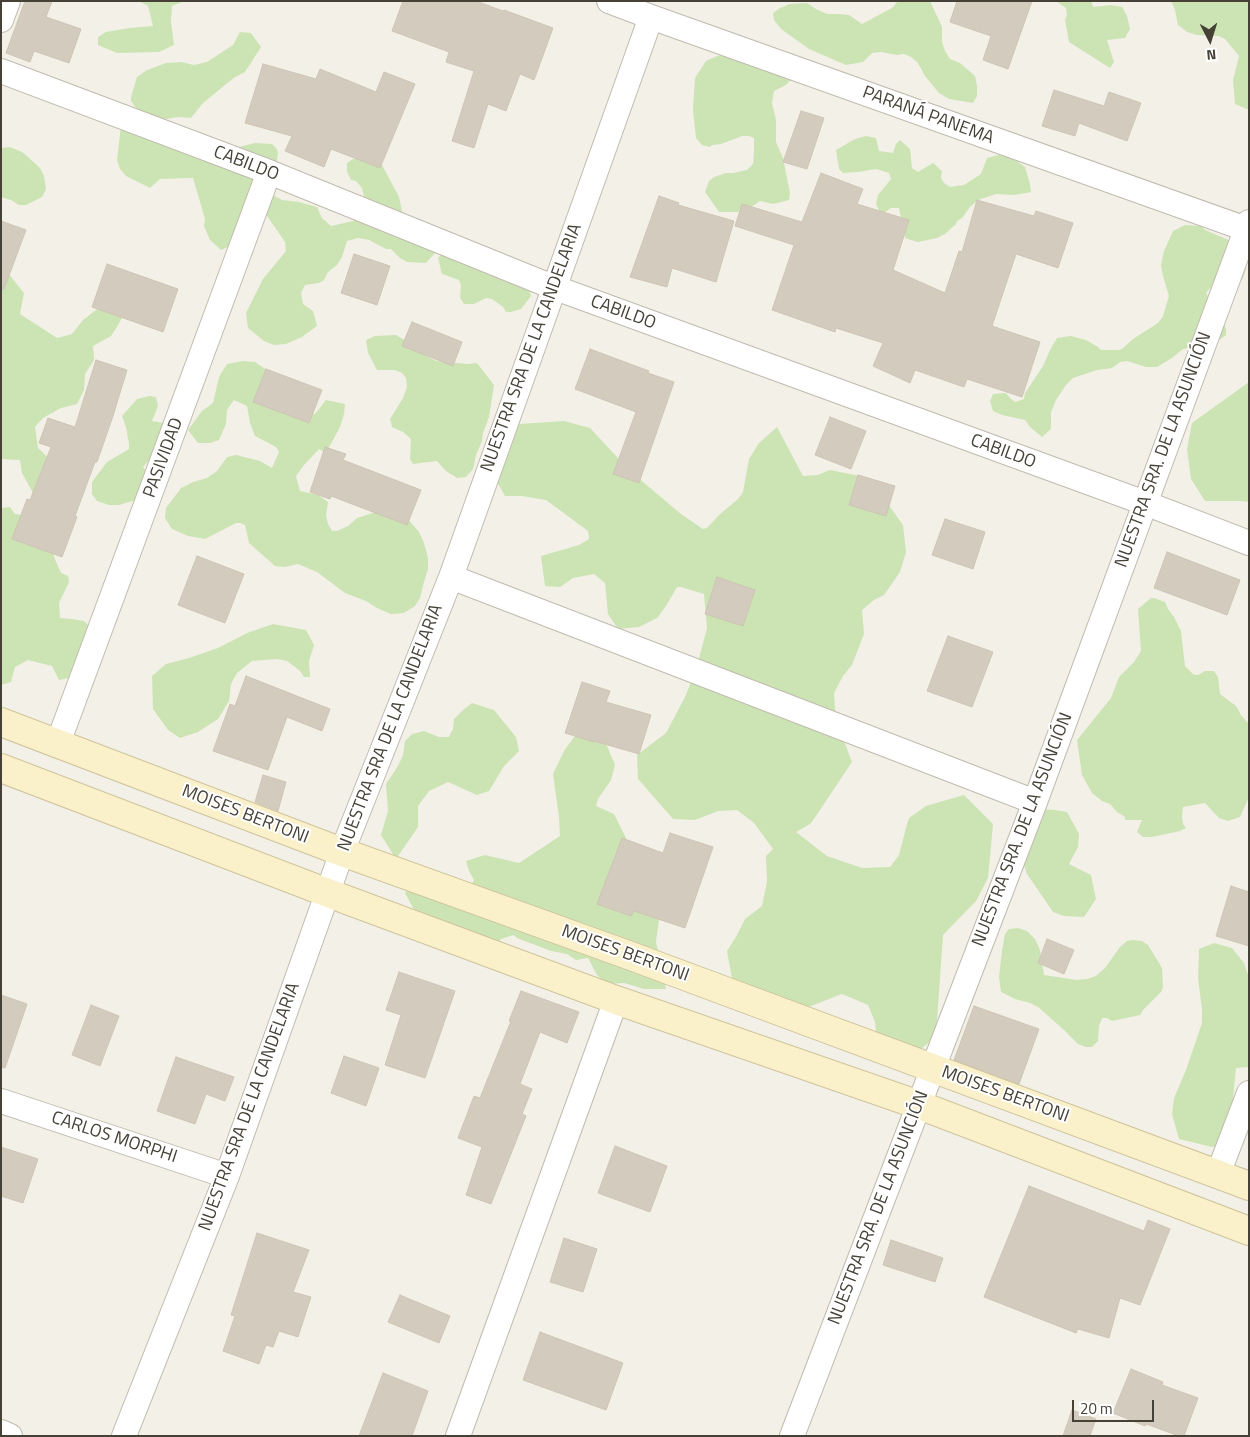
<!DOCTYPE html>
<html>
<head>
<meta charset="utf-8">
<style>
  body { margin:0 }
  #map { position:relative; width:1250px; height:1437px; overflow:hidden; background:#f3f0e8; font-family:"Titillium Web",sans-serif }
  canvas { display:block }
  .frame { position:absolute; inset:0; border:2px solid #454137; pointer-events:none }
  .north { position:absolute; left:1185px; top:15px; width:50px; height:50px; -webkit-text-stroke:4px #fff; paint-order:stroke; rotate:175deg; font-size:14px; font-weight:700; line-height:20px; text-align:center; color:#454137 }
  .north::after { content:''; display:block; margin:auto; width:18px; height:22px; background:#454137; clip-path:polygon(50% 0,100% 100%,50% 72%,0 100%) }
  .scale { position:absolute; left:1072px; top:1400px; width:82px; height:22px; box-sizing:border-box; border:2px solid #454137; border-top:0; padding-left:6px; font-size:15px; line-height:18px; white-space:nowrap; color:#454137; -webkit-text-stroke:4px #fff; paint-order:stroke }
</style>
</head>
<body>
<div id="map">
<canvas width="1250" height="1437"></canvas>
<div class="frame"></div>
<div class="north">N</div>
<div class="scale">20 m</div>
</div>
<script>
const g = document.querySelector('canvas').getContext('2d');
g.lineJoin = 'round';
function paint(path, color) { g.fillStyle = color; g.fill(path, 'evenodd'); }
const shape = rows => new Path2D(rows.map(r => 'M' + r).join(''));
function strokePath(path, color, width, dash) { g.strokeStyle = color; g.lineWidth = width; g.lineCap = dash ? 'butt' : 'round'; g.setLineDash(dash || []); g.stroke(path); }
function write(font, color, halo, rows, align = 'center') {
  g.font = font + ' "Titillium Web",sans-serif'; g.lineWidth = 4; g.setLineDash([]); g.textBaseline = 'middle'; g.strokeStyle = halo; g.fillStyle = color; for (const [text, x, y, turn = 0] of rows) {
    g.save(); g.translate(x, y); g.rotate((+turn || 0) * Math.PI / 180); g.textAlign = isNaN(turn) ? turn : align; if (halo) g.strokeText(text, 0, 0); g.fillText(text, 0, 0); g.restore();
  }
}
const green = shape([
  [139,1,184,1,172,6,171,22,174,45,159,52,117,53,98,45,98,37,106,32,130,28,153,26,148,6],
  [898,1,930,1,942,27,942,42,945,51,950,59,960,63,975,76,977,86,977,96,973,103,949,99,939,93,925,76,918,63,911,57,904,54,897,55,881,52,872,53,863,62,846,65,809,49,781,29,774,20,773,13,780,8,790,4,807,3,816,9,827,14,839,14,849,15,862,24,892,8],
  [1056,1,1091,1,1093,7,1111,5,1122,7,1127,16,1130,29,1125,38,1107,40,1114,62,1110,68,1069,42,1065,20,1067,15,1066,8],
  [1171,1,1249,1,1249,110,1235,104,1233,80,1239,56,1225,39,1219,36,1197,35,1187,32,1178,25,1175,10],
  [240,32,251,33,261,47,245,72,235,77,225,85,203,103,191,118,179,117,165,119,160,122,227,150,255,143,272,144,276,148,278,152,276,171,266,191,282,200,299,202,317,207,322,218,331,226,362,219,365,201,362,188,356,181,351,180,347,172,347,163,353,159,367,158,381,163,399,197,404,220,431,231,435,253,426,263,407,262,400,258,391,249,386,249,369,240,358,238,347,241,342,257,337,265,328,272,324,280,319,283,305,285,301,293,303,304,313,311,317,326,302,337,286,344,274,345,264,341,248,328,246,313,263,279,286,251,285,242,263,210,237,243,221,250,210,240,204,226,205,219,193,178,160,179,150,188,126,176,120,169,117,160,121,126,136,112,136,108,131,101,131,97,137,77,147,70,166,63,181,62,194,65,207,62,233,45],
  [737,50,794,76,786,85,774,91,772,103,776,120,776,142,783,158,790,193,789,200,773,204,760,201,750,208,737,212,719,212,705,192,709,181,714,177,726,173,733,173,747,170,753,164,754,152,754,138,749,136,742,136,721,144,712,145,710,147,702,145,696,138,693,110,695,78,706,61,715,57],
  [866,136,876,138,879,151,893,153,896,144,900,140,910,149,912,168,918,172,933,163,942,171,941,178,944,183,950,187,964,185,981,174,987,158,1010,152,1014,159,1025,167,1030,184,1031,192,1014,195,996,194,978,200,970,207,962,218,957,221,956,224,945,234,937,238,918,242,911,240,905,238,899,208,891,208,885,212,880,212,876,204,878,195,891,179,889,173,876,169,858,172,843,173,839,169,836,150,855,139],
  [10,147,22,152,27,156,40,168,44,176,46,189,42,197,26,205,19,205,11,200,1,197,1,148],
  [1185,225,1201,226,1205,230,1231,241,1246,257,1246,269,1243,278,1237,285,1212,286,1206,293,1226,328,1226,335,1218,341,1210,345,1183,349,1172,358,1157,367,1146,367,1127,361,1120,362,1112,368,1097,370,1073,378,1066,385,1056,400,1051,412,1051,429,1042,437,1030,427,1025,420,1002,415,993,411,990,401,993,394,1006,393,1011,399,1015,402,1024,399,1025,393,1043,366,1050,350,1057,338,1071,336,1086,340,1098,347,1101,350,1118,350,1122,349,1133,339,1158,323,1163,316,1169,296,1163,276,1161,265,1164,251,1173,231],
  [444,251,527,283,531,296,521,309,511,312,506,312,503,307,492,299,486,298,474,304,464,304,460,298,461,286,459,280,442,274,438,258],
  [8,273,24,293,20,314,57,338,72,334,83,320,110,299,124,314,117,327,111,336,93,346,94,360,85,374,84,390,77,404,61,408,43,418,35,427,38,448,61,470,33,493,22,473,20,460,1,459,1,276],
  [396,335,415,346,425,355,436,361,467,364,477,363,494,385,489,417,483,433,482,441,476,455,473,469,466,477,457,478,446,471,437,461,413,464,410,459,411,439,403,432,392,427,390,419,403,398,407,387,406,378,402,373,395,370,377,370,368,353,366,340,375,336],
  [243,361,255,362,267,370,312,413,315,414,326,400,345,404,344,414,340,427,326,453,319,449,304,465,296,476,300,491,318,495,328,502,326,515,328,524,332,531,337,531,348,526,357,518,388,508,403,513,419,532,424,543,428,558,428,569,424,582,420,598,415,606,404,613,391,614,377,608,366,601,345,593,317,572,298,564,285,567,275,566,249,543,245,525,240,523,236,523,205,539,188,536,172,529,165,518,166,508,181,488,193,482,207,478,217,471,227,457,236,455,260,461,272,468,279,452,276,447,255,436,250,423,247,406,234,400,227,410,226,424,219,440,210,443,198,443,188,430,202,411,213,403,219,377,227,364],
  [1249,382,1249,502,1240,501,1205,501,1191,479,1187,449,1192,423],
  [149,396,156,397,158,406,152,421,163,423,165,433,151,458,143,467,146,471,142,498,119,505,109,505,97,501,92,494,92,482,107,462,129,449,129,444,126,427,122,416,137,399],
  [564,421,590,428,630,471,681,514,703,529,707,528,719,515,738,499,743,492,749,459,759,443,777,427,803,476,818,475,830,470,870,478,874,481,884,498,903,525,906,552,900,572,884,595,874,600,862,610,864,634,852,665,843,676,834,693,835,709,844,741,852,762,814,819,810,824,796,832,827,856,862,868,890,867,899,855,907,824,909,818,926,806,964,795,993,824,988,878,976,901,943,935,937,1021,931,1041,917,1052,878,1053,875,1022,868,1005,842,994,811,1006,785,1013,738,986,732,978,727,951,736,937,745,919,762,906,767,882,766,856,773,849,754,823,737,810,718,811,695,820,673,819,638,779,637,755,666,733,685,697,696,670,707,628,704,594,681,587,677,587,666,606,657,618,639,627,618,629,608,614,605,583,594,574,573,578,560,587,545,586,541,556,579,545,589,539,588,531,546,500,522,496,505,496,493,475,509,427,519,424],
  [10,507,15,514,23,515,51,529,54,557,61,573,68,576,69,582,59,603,60,618,72,619,84,621,90,627,73,677,59,680,52,666,28,660,15,667,11,682,1,685,1,508],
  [1151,598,1154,598,1165,602,1168,609,1174,617,1181,631,1185,666,1193,674,1196,675,1198,675,1205,671,1214,671,1218,677,1220,694,1236,706,1241,715,1249,724,1249,797,1240,817,1228,821,1219,818,1205,803,1183,807,1182,817,1183,824,1186,828,1180,831,1152,837,1143,837,1137,832,1142,820,1125,820,1125,817,1117,812,1110,804,1102,801,1092,793,1082,775,1077,740,1111,698,1119,677,1134,662,1141,651,1138,609],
  [273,624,306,630,314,645,309,661,310,677,304,677,300,671,287,661,277,659,252,661,237,673,231,684,229,701,218,719,198,732,180,738,168,730,153,709,152,676,166,664,189,658,218,648,247,633],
  [472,703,494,710,516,737,519,751,504,766,489,791,477,795,448,782,429,791,418,806,418,827,396,859,381,835,388,811,386,784,398,766,403,755,405,741,412,734,424,731,439,737,449,737,453,729,454,719,463,710],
  [594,730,607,746,615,765,611,780,598,799,596,806,614,814,626,838,624,850,650,911,659,920,656,942,666,989,644,989,624,983,606,984,597,975,588,958,576,960,567,954,551,951,517,938,514,935,501,939,494,947,426,923,413,908,405,893,410,886,470,887,474,880,469,871,466,861,485,855,519,863,560,836,559,817,553,774,564,751,577,733],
  [1040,809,1055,810,1067,812,1079,834,1078,847,1069,864,1091,875,1096,899,1084,917,1064,916,1053,912,1027,874,1023,862],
  [1018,928,1027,931,1035,939,1040,950,1044,975,1077,980,1087,979,1096,976,1105,968,1120,947,1127,941,1133,940,1142,941,1148,945,1162,968,1163,988,1161,992,1143,1010,1140,1015,1112,1021,1107,1018,1102,1018,1099,1026,1098,1041,1092,1047,1086,1047,1078,1044,1065,1031,1038,1007,1030,1003,1015,999,1001,992,999,977,1002,951,1005,934,1009,929],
  [1214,943,1232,948,1244,963,1249,978,1249,1067,1236,1068,1233,1098,1233,1129,1224,1145,1212,1147,1179,1139,1172,1114,1174,1098,1186,1070,1202,1023,1202,1009,1198,978,1199,949]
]);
const building = shape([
  [25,1,52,1,46,17,81,29,69,63,34,51,30,62,6,53,25,1],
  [403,1,476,1,503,11,504,10,553,28,534,80,520,74,506,111,488,104,474,148,452,141,474,71,446,62,449,52,392,31,403,1],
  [957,1,1032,1,1008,69,983,60,991,36,950,22,957,1],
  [263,64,316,79,320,69,376,92,384,72,415,84,380,168,331,149,324,167,285,151,292,136,245,123,263,64],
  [1054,90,1104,106,1109,92,1141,103,1127,141,1079,123,1075,136,1042,126,1054,90],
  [801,111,824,118,807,169,783,162,801,111],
  [821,173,863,189,857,204,909,220,893,270,945,293,959,251,962,252,977,200,1034,216,1036,211,1073,223,1058,268,1016,254,992,326,1040,342,1022,397,967,379,964,387,915,370,910,383,873,366,883,343,836,328,835,332,772,310,794,245,735,226,742,204,802,222,821,173],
  [659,196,679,203,678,205,734,221,716,282,672,268,667,287,630,277,659,196],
  [1,221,26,230,4,289,1,289,1,221],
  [354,254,390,266,377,305,341,293,354,254],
  [107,264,178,289,163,332,92,307,107,264],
  [412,322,462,342,453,366,402,346,412,322],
  [590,349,649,371,648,373,674,382,639,483,613,474,636,412,575,389,590,349],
  [96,360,127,370,113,416,97,462,95,462,75,516,77,517,62,557,12,539,27,499,30,500,51,447,39,443,48,418,75,427,96,360],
  [266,369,322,390,309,423,253,402,266,369],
  [830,417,866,431,851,469,815,455,830,417],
  [325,447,346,454,343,460,421,490,407,525,331,496,330,499,310,492,325,447],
  [858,475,895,486,886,516,849,505,858,475],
  [945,519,985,532,973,569,932,555,945,519],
  [1167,552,1240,580,1227,615,1154,588,1167,552],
  [197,556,244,574,225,623,178,605,197,556],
  [717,577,755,590,743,626,705,614,717,577],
  [948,636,993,652,972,707,927,691,948,636],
  [246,676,330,709,322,731,287,717,268,770,213,751,230,704,235,706,246,676],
  [582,682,610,691,606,702,651,715,639,754,594,741,594,742,565,733,582,682],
  [263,775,286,782,278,811,255,802,263,775],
  [670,833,713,847,685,928,634,911,631,916,597,904,622,838,663,853,670,833],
  [1231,886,1249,892,1249,946,1216,936,1231,886],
  [1047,939,1074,950,1064,974,1038,963,1047,939],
  [399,972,455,991,425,1078,385,1065,401,1015,386,1010,399,972],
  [521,991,579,1012,567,1043,540,1032,520,1084,532,1089,522,1114,526,1116,491,1204,466,1195,482,1147,458,1138,474,1096,480,1098,511,1021,509,1021,521,991],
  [1,995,27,1004,5,1068,1,1067,1,995],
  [91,1005,119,1016,100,1066,72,1055,91,1005],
  [974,1006,1039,1029,1019,1084,954,1060,974,1006],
  [344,1056,379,1068,366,1106,331,1093,344,1056],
  [176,1057,234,1077,225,1101,206,1094,195,1124,157,1111,176,1057],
  [615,1146,667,1166,650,1212,598,1193,615,1146],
  [1,1147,38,1159,23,1203,1,1196,1,1147],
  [1029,1186,1144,1231,1148,1220,1170,1229,1140,1305,1120,1298,1109,1338,1078,1329,1076,1333,984,1297,1029,1186],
  [257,1233,309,1250,293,1292,311,1297,298,1337,279,1331,273,1347,266,1345,259,1364,223,1351,235,1316,231,1315,257,1233],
  [564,1238,597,1249,583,1292,550,1282,564,1238],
  [891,1240,943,1258,935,1282,883,1265,891,1240],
  [400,1295,450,1316,439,1343,388,1322,400,1295],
  [540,1332,623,1363,606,1410,523,1380,540,1332],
  [1131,1369,1163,1382,1162,1385,1198,1398,1184,1436,1179,1436,1146,1424,1145,1426,1113,1413,1131,1369],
  [383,1373,428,1391,412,1436,359,1436,383,1373],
  [1072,1410,1096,1419,1090,1436,1063,1436,1072,1410]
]);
const street = shape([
  [609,1,651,17,1246,229],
  [1,20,8,1],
  [1,71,269,172,553,287,1145,503,1249,543],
  [451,577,1035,802],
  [58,743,269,172],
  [1,1101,227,1176],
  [1218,1174,1249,1093],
  [1,1432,10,1436],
  [124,1436,227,1176,342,852,451,577,651,17],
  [458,1436,616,1000],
  [792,1436,1035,802,1249,222]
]);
const secondary = shape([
  [1,722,342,852,631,956,1249,1186],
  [1,768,328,893,616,1000,919,1105,1249,1231]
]);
const streetNames = [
  ["PARANÁ PANEMA",928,116,20],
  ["CABILDO",246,164,21],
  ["CABILDO",623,313,20],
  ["NUESTRA SRA DE LA CANDELARIA",532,348,-70],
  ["NUESTRA SRA. DE LA ASUNCIÓN",1164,450,-70],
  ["CABILDO",1003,452,20],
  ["PASIVIDAD",164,458,-70],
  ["NUESTRA SRA DE LA CANDELARIA",391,728,-69],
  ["MOISES BERTONI",245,815,21],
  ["NUESTRA SRA. DE LA ASUNCIÓN",1023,830,-69],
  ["MOISES BERTONI",625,954,20],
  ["MOISES BERTONI",1005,1095,20],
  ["NUESTRA SRA DE LA CANDELARIA",250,1107,-70],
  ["CARLOS MORPHI",114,1138,18],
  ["NUESTRA SRA. DE LA ASUNCIÓN",879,1208,-69]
];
paint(green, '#cce4b4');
paint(building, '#d3ccbe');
strokePath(building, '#cec4b2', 1);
strokePath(street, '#c0bbae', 26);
strokePath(secondary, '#cfc49b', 30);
strokePath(street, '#fff', 24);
strokePath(secondary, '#faf1cb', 28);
write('18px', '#454137', '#fff', streetNames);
</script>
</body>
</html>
